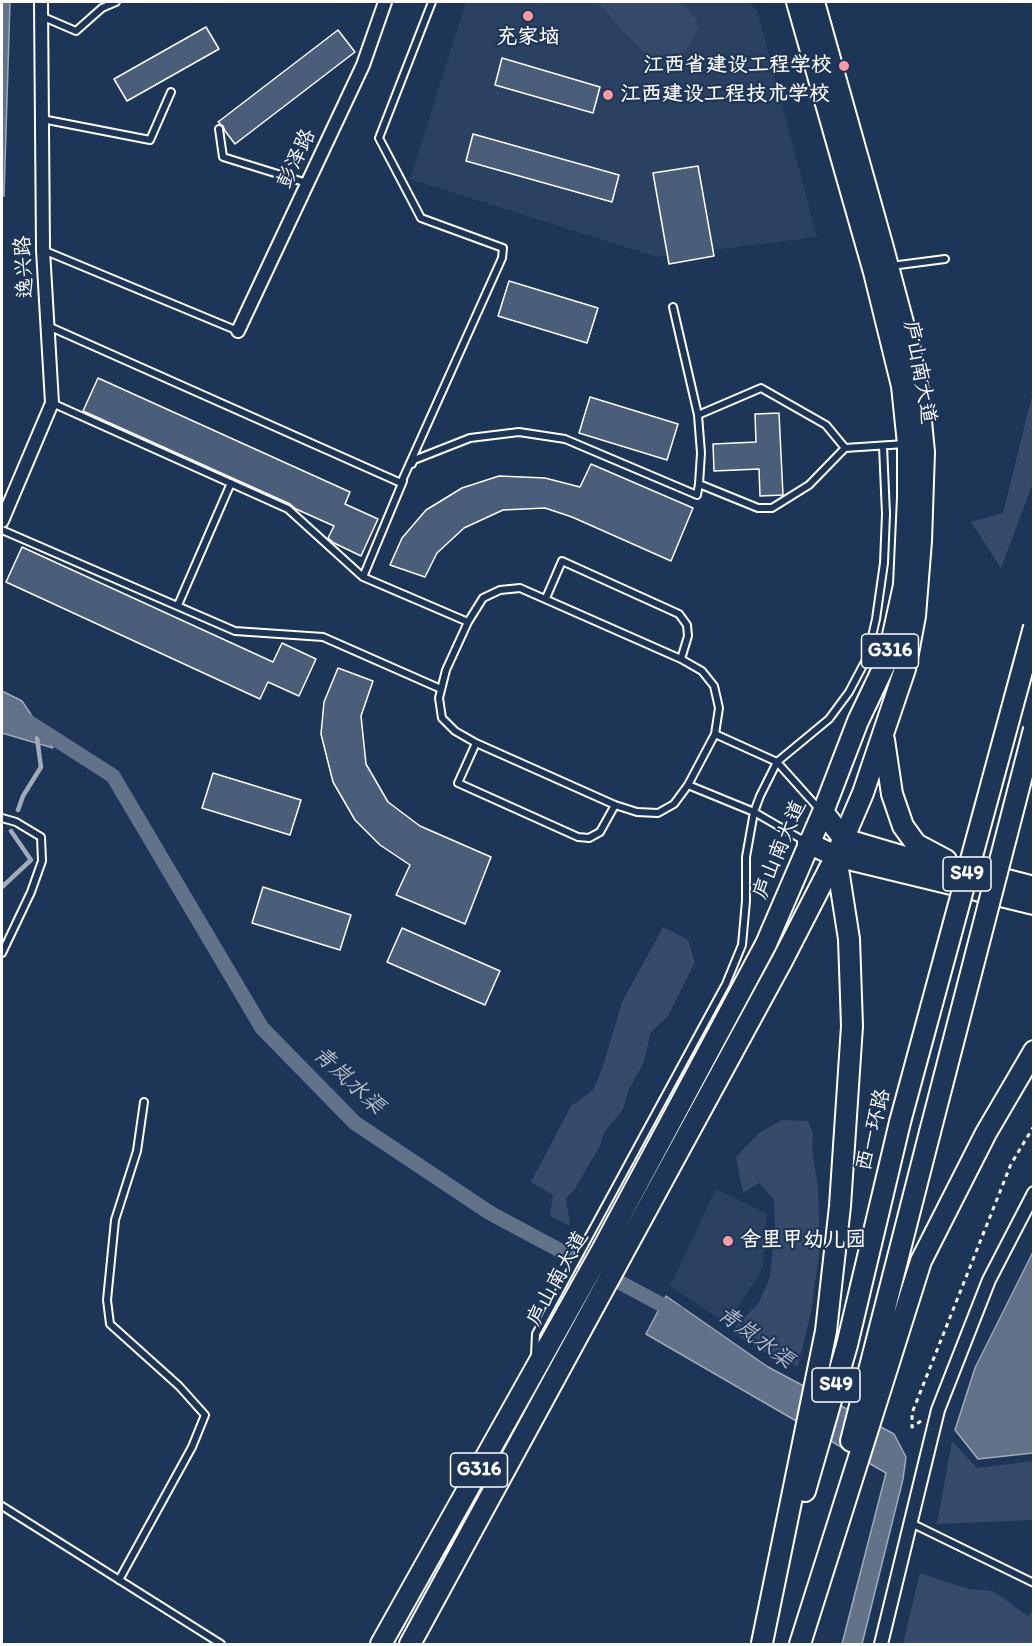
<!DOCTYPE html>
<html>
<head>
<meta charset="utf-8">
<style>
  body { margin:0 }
  #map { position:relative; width:1035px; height:1646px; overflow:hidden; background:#1d3557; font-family:Itim,sans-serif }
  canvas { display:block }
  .frame { position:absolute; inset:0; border:3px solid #fff; pointer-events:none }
</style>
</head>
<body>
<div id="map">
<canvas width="1035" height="1646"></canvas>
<div class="frame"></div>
</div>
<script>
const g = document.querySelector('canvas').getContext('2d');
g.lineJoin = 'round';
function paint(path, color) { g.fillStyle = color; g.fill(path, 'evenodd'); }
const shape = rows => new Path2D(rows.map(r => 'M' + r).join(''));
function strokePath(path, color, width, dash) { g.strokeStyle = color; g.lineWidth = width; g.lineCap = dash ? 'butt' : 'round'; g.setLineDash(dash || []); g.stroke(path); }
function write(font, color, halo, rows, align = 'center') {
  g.font = font + ' Itim,"LXGW WenKai TC",sans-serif'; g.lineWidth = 4.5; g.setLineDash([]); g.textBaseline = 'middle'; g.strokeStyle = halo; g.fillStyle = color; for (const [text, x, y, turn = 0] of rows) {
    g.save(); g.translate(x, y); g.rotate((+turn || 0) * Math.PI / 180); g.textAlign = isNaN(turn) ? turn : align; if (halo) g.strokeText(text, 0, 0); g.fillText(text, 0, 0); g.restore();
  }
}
const built = shape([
  [466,2,748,2,757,10,817,237,657,257,410,179],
  [716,1189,767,1214,763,1268,727,1324,670,1286]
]);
const green = shape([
  [597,2,681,2,696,19,698,29,688,48,679,57,654,57,644,53],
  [1033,392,1033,483,1001,568,971,522,1003,513],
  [663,927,688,940,695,962,668,1016,651,1032,643,1064,628,1091,623,1109,604,1133,600,1146,593,1158,574,1190,566,1198,570,1226,550,1216,553,1195,531,1182,571,1106,593,1090,603,1066,622,1002],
  [782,1120,808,1121,813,1133,812,1150,818,1187,820,1247,811,1312,798,1366,782,1363,733,1333,738,1323,758,1304,770,1277,775,1225,774,1200,759,1183,743,1193,736,1157,759,1133],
  [952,1441,977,1468,1033,1461,1033,1520,937,1524],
  [920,1573,969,1589,993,1591,1028,1616,1033,1610,1033,1644,903,1644]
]);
const water = shape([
  [2,2,10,2,4,196,2,196,2,2],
  [2,691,22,701,53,748,2,733,2,691],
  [1033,1252,1033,1453,978,1459,955,1430,975,1368,1033,1252],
  [666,1296,768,1367,894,1434,906,1457,903,1479,862,1644,842,1644,886,1473,646,1334,666,1296]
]);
const stream = shape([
  [18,810,23,796,41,767,37,738],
  [2,887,31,860,11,831]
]);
const canal = shape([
  [2,705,113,776,262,1028,355,1123,490,1213,679,1314]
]);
const building = shape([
  [206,27,219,49,127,101,114,79,206,27],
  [338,30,355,52,235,144,225,131,223,126,218,122,338,30],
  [502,58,600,87,593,113,495,85,502,58],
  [473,134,619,175,612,202,466,161,473,134],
  [698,166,714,256,669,264,653,173,698,166],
  [509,281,598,308,587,343,498,316,509,281],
  [98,378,350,492,345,504,378,519,361,556,334,543,328,538,334,526,296,509,290,504,83,411,98,378],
  [590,397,678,424,667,460,579,433,590,397],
  [779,413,783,495,760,496,759,469,714,471,713,444,756,442,755,414,779,413],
  [591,464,693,508,671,561,572,517,545,508,503,510,464,528,437,553,425,577,390,565,402,538,426,510,462,488,499,476,545,478,580,487,591,464],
  [22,547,273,662,282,643,316,659,299,696,268,682,260,699,6,582,22,547],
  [338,668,373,681,361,716,366,764,388,802,420,826,491,857,465,924,396,895,410,865,380,845,355,820,333,782,321,734,324,702,338,668],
  [213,773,301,800,290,835,202,808,213,773],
  [263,887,351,915,340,950,252,923,263,887],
  [402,928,500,971,485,1005,387,962,402,928]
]);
const path = shape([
  [921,1421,912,1427,912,1413,1011,1164,1034,1126]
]);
const service = shape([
  [41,16,76,31,102,8,116,2],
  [42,119,150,140,171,92],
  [219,129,223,157,307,183],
  [43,250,238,331],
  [891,266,945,259],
  [48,326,401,483,502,258,503,248,421,218,379,138,432,2],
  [52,403,288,509,363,577,468,622],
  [698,415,761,388,826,425,845,448,905,444],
  [412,464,414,460,470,438,519,432,565,439,697,495,699,484,701,453,698,415,673,307],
  [699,484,758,508,772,508,809,485,845,448],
  [2,530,235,631,323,637,441,689],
  [363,577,403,481],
  [546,598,562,561,679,614,687,625,688,636,681,659],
  [178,605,231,483],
  [476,743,458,783,578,837,589,838,600,832,615,805],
  [688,785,715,734],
  [2,818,16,822,41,837,42,861,31,892,2,953],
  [806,842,754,812,688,785,674,804,658,813,637,812,615,805,476,743,455,731,442,718,439,698,446,670,468,622,483,598,500,590,520,588,681,659,702,671,714,686,719,708,715,734,777,762,820,810],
  [535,1355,536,1334,726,984,742,945,746,901,746,857,754,812,760,796,777,762,829,719,849,692,867,658,876,619,884,563,886,514,883,446],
  [2,1506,221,1644],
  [911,1523,1034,1583],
  [119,1580,192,1447,205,1415,179,1386,110,1324,107,1300,115,1220,137,1151,144,1102]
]);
const minor = shape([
  [238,331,363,65,385,2],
  [2,521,52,403,43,250,41,2],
  [881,1644,938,1410,989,1280,1034,1193]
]);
const trunk = shape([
  [884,740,892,794,903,826,916,844,946,860],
  [823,812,844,839,939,867,965,869,1034,887],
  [808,843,836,856,1034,904],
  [851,1441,930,1132],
  [805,1491,847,1345,900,1122],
  [762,1643,826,1331,840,1206,852,1026,849,939,836,856],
  [381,1644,602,1250,766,944,823,812,858,721,888,658,904,585,908,497,908,444,902,386,874,272,797,2],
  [410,1644,782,961,836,856,863,793,905,669,915,616,921,541,924,452,918,391,909,345,882,244,814,2],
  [800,1644,921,1261,986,1133,1034,1051]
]);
const trunkBridge = shape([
  [900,1122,1034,627],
  [930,1132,1034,729]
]);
const markers = [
  [528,16,6,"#ff9aa2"],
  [844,66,6,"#ff9aa2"],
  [608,95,6,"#ff9aa2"],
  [728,1241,6,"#ff9aa2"]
];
const shields = [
  [890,651,57],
  [967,874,48],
  [836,1385,48],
  [479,1470,57]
];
const shieldNames = [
  ["G316",890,651],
  ["S49",967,874],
  ["S49",836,1385],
  ["G316",479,1470]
];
const poiNames = [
  ["充家垴",528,38,"center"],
  ["江西省建设工程学校",832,66,"right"],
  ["江西建设工程技术学校",620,95],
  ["舍里甲幼儿园",740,1241]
];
const streetNames = [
  ["彭泽路",297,159,-65],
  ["逸兴路",25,267,-93],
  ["庐山南大道",919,372,80],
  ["庐山南大道",780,850,-67],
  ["西一环路",874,1130,-76],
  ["庐山南大道",558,1279,-61]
];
const waterNames = [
  ["青岚水渠",348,1081,43],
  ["青岚水渠",755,1338,37]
];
paint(built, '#2a4161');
paint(green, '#364b69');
paint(water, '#617289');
strokePath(water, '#a0aab8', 1.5);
strokePath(stream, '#a0aab8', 4.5);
strokePath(canal, '#617289', 15);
paint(building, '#4a5d79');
strokePath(building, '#fff', 1.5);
strokePath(service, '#fff', 10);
strokePath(minor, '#fff', 16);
strokePath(trunk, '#fff', 24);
strokePath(path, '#fff', 3, [4.5, 4.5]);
strokePath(service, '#1d3557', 6);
strokePath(minor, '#1d3557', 12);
strokePath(trunk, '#1d3557', 20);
strokePath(trunkBridge, '#fff', 24, []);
strokePath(trunkBridge, '#1d3557', 20);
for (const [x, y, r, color] of markers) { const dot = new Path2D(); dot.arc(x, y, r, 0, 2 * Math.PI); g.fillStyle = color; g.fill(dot); strokePath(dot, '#1d3557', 2); }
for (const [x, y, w] of shields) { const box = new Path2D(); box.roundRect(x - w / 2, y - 17, w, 34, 4.5); g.fillStyle = '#1d3557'; g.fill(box); strokePath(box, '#fff', 1.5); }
write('bold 20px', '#fff', null, shieldNames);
write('bold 21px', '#fff', '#1d3557', poiNames, 'left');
write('21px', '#fff', '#1d3557', streetNames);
write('italic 22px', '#b8c0ca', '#1d3557', waterNames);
</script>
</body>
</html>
